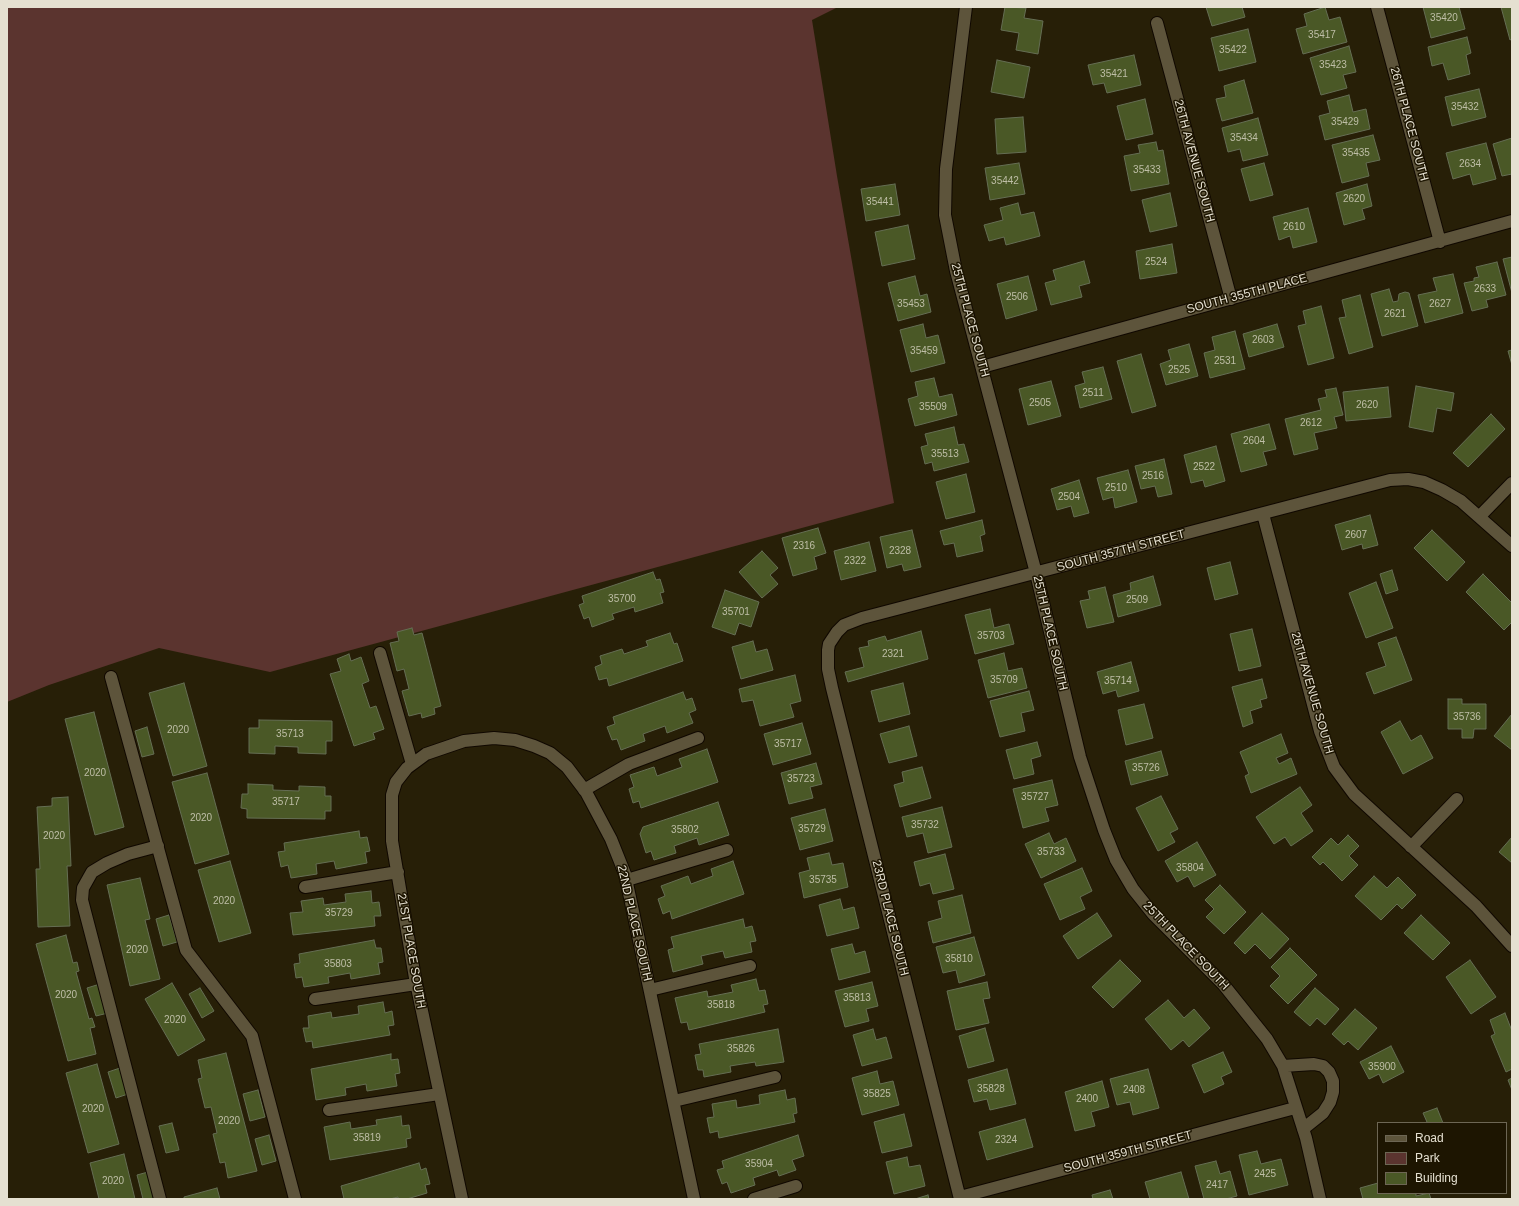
<!DOCTYPE html>
<html>
<head>
<meta charset="utf-8">
<style>
  body { margin:0 }
  #map { position:relative; width:1519px; height:1206px; overflow:hidden; background:#271f07; font-family:Arial,sans-serif }
  canvas { display:block }
  .frame { position:absolute; inset:0; border:8px solid #e5e0d1; pointer-events:none }
  .legend { position:absolute; left:1377px; top:1122px; width:130px; height:72px; box-sizing:border-box; background:#1d1501; border:1px solid #6d6654; margin:0; padding:5px 7px; list-style:none; font-size:12px; color:#e5e0d1 }
  .legend li { display:flex; align-items:center; gap:8px; height:20px }
  .legend b { width:20px; border:1px solid #6d6654 }
</style>
</head>
<body>
<div id="map">
<canvas width="1519" height="1206"></canvas>
<div class="frame"></div>
<ul class="legend">
<li><b style="height:5px;background:#5d543b"></b>Road</li>
<li><b style="height:11px;background:#5b342f"></b>Park</li>
<li><b style="height:11px;background:#4a5826"></b>Building</li>
</ul>
</div>
<script>
const g = document.querySelector('canvas').getContext('2d');
g.lineJoin = 'round';
function paint(path, color) { g.fillStyle = color; g.fill(path, 'evenodd'); }
const shape = rows => new Path2D(rows.map(r => 'M' + r).join(''));
function strokePath(path, color, width, dash) { g.strokeStyle = color; g.lineWidth = width; g.lineCap = dash ? 'butt' : 'round'; g.setLineDash(dash || []); g.stroke(path); }
function write(font, color, halo, rows, align = 'center') {
  g.font = font + ' Arial,sans-serif'; g.lineWidth = 3; g.setLineDash([]); g.textBaseline = 'middle'; g.strokeStyle = halo; g.fillStyle = color; for (const [text, x, y, turn = 0] of rows) {
    g.save(); g.translate(x, y); g.rotate((+turn || 0) * Math.PI / 180); g.textAlign = isNaN(turn) ? turn : align; if (halo) g.strokeText(text, 0, 0); g.fillText(text, 0, 0); g.restore();
  }
}
const green = shape([
  [7,7,838,7,812,20,837,176,894,503,270,672,159,648,49,685,7,702]
]);
const building = shape([
  [1005,7,1026,8,1024,18,1043,21,1038,54,1016,50,1019,33,1001,30,1005,7],
  [1206,7,1242,7,1245,17,1212,26,1206,7],
  [1325,7,1329,20,1340,17,1347,42,1303,54,1296,29,1307,26,1304,14,1325,7],
  [1423,7,1459,7,1465,29,1431,38,1423,7],
  [1501,7,1512,7,1512,39,1510,40,1501,7],
  [1248,29,1256,62,1219,71,1211,38,1248,29],
  [1467,37,1471,53,1466,55,1470,74,1448,80,1443,63,1432,66,1428,47,1467,37],
  [1349,46,1356,72,1343,75,1347,88,1321,95,1310,58,1349,46],
  [1134,55,1141,85,1107,93,1104,83,1093,85,1088,65,1134,55],
  [997,60,1030,67,1024,98,991,92,997,60],
  [1244,80,1253,113,1222,121,1216,99,1226,97,1224,86,1244,80],
  [1479,89,1486,117,1452,126,1445,97,1479,89],
  [1349,95,1353,112,1366,109,1370,129,1325,140,1319,116,1330,113,1327,101,1349,95],
  [1145,99,1153,134,1126,140,1117,106,1145,99],
  [1023,117,1026,152,997,154,995,119,1023,117],
  [1258,118,1268,155,1243,161,1240,149,1228,152,1222,128,1258,118],
  [1373,135,1380,160,1366,163,1369,176,1342,183,1332,145,1373,135],
  [1512,138,1512,174,1502,176,1493,144,1512,138],
  [1156,142,1158,151,1163,150,1169,184,1131,191,1124,156,1140,153,1138,145,1156,142],
  [1486,143,1496,179,1473,185,1470,174,1453,179,1446,153,1486,143],
  [1019,163,1025,194,990,200,985,168,1019,163],
  [1264,163,1273,195,1250,201,1241,169,1264,163],
  [895,184,900,215,866,221,861,189,895,184],
  [1367,184,1372,206,1362,209,1365,219,1344,225,1336,193,1367,184],
  [1170,193,1177,226,1150,232,1142,200,1170,193],
  [1018,203,1021,215,1034,212,1040,236,1006,245,1004,237,989,241,984,225,1003,220,1000,208,1018,203],
  [1308,208,1317,242,1293,248,1290,236,1279,240,1273,217,1308,208],
  [908,225,915,259,882,266,875,232,908,225],
  [1172,244,1177,273,1140,279,1136,251,1172,244],
  [1512,257,1512,293,1503,259,1512,257],
  [1084,261,1090,283,1079,286,1082,297,1051,305,1045,283,1056,280,1053,270,1084,261],
  [1497,262,1506,295,1486,300,1488,307,1472,311,1464,283,1474,281,1474,278,1479,277,1476,267,1497,262],
  [1453,274,1463,313,1425,323,1418,295,1437,291,1433,278,1453,274],
  [915,276,920,296,927,294,931,312,898,321,888,283,915,276],
  [1028,276,1037,310,1006,319,997,284,1028,276],
  [1389,289,1393,302,1398,301,1399,294,1405,292,1409,293,1418,326,1382,336,1371,294,1389,289],
  [1360,295,1373,347,1349,354,1339,318,1346,317,1342,300,1360,295],
  [1321,306,1334,358,1308,365,1298,326,1306,324,1303,311,1321,306],
  [923,324,926,338,938,335,945,363,911,372,900,330,923,324],
  [1277,324,1284,347,1249,357,1243,334,1277,324],
  [1235,331,1245,369,1210,378,1204,353,1215,350,1212,337,1235,331],
  [1189,344,1198,376,1166,385,1160,364,1171,360,1168,350,1189,344],
  [1512,350,1512,365,1508,351,1512,350],
  [1141,354,1156,406,1132,413,1117,361,1141,354],
  [1103,367,1112,399,1080,408,1075,386,1085,383,1082,372,1103,367],
  [934,378,939,397,952,394,957,415,915,426,908,399,918,396,915,382,934,378],
  [1051,381,1061,416,1028,425,1019,389,1051,381],
  [1416,386,1454,393,1451,411,1437,408,1433,432,1409,427,1416,386],
  [1388,387,1391,417,1346,421,1343,392,1388,387],
  [1336,388,1343,415,1334,417,1337,428,1314,433,1318,449,1294,455,1285,419,1321,410,1318,399,1327,397,1325,390,1336,388],
  [1491,414,1505,429,1468,467,1453,453,1491,414],
  [1269,424,1276,449,1263,452,1267,465,1241,472,1231,434,1269,424],
  [954,427,958,445,964,444,969,462,934,471,932,462,925,464,921,447,928,445,925,434,954,427],
  [1216,446,1225,481,1205,487,1203,480,1191,483,1184,455,1216,446],
  [1164,459,1172,494,1158,497,1155,486,1141,489,1135,466,1164,459],
  [1128,470,1137,502,1115,508,1113,497,1103,500,1097,478,1128,470],
  [966,474,975,512,946,519,936,482,966,474],
  [1079,480,1089,513,1074,517,1071,506,1057,510,1051,489,1079,480],
  [1370,515,1378,545,1363,549,1362,544,1342,550,1335,525,1370,515],
  [982,520,985,534,980,536,983,551,957,557,954,543,944,545,940,531,982,520],
  [818,528,826,553,814,557,817,569,793,576,782,538,818,528],
  [912,530,921,567,904,571,902,564,887,568,880,537,912,530],
  [1432,530,1465,562,1447,581,1414,548,1432,530],
  [869,542,876,571,841,580,834,551,869,542],
  [762,551,778,568,770,575,778,584,762,598,739,572,762,551],
  [1230,562,1238,594,1215,600,1207,568,1230,562],
  [1392,570,1398,590,1386,594,1380,574,1392,570],
  [653,572,656,580,660,579,664,592,660,593,663,603,635,612,634,607,612,614,614,619,592,627,589,617,584,619,579,605,584,603,582,596,653,572],
  [1483,574,1512,603,1512,622,1504,630,1466,592,1483,574],
  [1153,576,1161,605,1118,617,1113,595,1131,590,1130,583,1153,576],
  [1376,582,1393,628,1366,638,1349,593,1376,582],
  [1105,587,1114,622,1087,628,1080,601,1090,599,1088,591,1105,587],
  [725,590,759,602,751,627,739,623,735,635,712,627,725,590],
  [990,609,994,628,1009,624,1014,644,975,654,965,615,990,609],
  [412,628,414,635,422,633,441,706,434,708,435,714,422,718,421,713,409,716,402,691,409,689,404,669,397,671,390,643,399,641,397,632,412,628],
  [1252,629,1261,666,1239,671,1230,634,1252,629],
  [921,631,928,659,848,682,845,672,864,667,859,648,869,646,868,641,885,636,887,641,921,631],
  [670,633,674,644,677,643,683,661,609,686,607,678,599,680,595,667,602,664,600,656,622,649,624,654,648,646,646,641,670,633],
  [1396,637,1412,680,1374,694,1366,673,1386,666,1378,643,1396,637],
  [753,641,756,652,767,649,773,670,741,679,732,647,753,641],
  [1004,653,1008,671,1022,668,1027,688,988,698,978,660,1004,653],
  [349,654,351,661,361,657,369,681,362,684,370,708,376,706,384,729,373,733,375,739,354,746,330,674,341,671,337,659,349,654],
  [1131,662,1139,691,1118,697,1116,690,1103,694,1097,672,1131,662],
  [795,675,801,701,790,704,794,717,760,726,753,700,742,702,739,689,795,675],
  [1262,679,1267,698,1260,700,1262,707,1250,711,1253,723,1243,727,1232,687,1262,679],
  [184,683,207,766,173,776,149,693,184,683],
  [903,683,910,714,879,722,871,691,903,683],
  [1029,691,1034,710,1021,713,1025,731,1000,737,990,701,1029,691],
  [683,692,686,700,692,698,696,710,689,713,693,723,667,733,665,726,643,734,645,741,621,750,617,739,612,740,607,727,615,724,613,717,683,692],
  [1448,699,1462,699,1462,704,1486,704,1486,729,1474,729,1473,738,1462,738,1462,729,1448,729,1448,699],
  [1144,704,1153,738,1126,745,1118,710,1144,704],
  [94,712,124,827,95,835,65,719,94,712],
  [1512,714,1512,750,1494,736,1512,714],
  [259,720,332,721,332,741,326,741,326,754,298,753,298,747,275,746,275,754,249,753,249,728,259,728,259,720],
  [1400,721,1411,741,1421,735,1433,758,1403,774,1381,732,1400,721],
  [802,723,811,754,773,765,764,734,802,723],
  [909,726,917,756,889,763,880,734,909,726],
  [147,727,154,754,142,757,135,731,147,727],
  [1281,734,1288,753,1276,758,1279,764,1291,758,1297,774,1251,793,1245,776,1249,774,1240,752,1281,734],
  [1037,742,1041,756,1031,759,1034,774,1014,779,1006,750,1037,742],
  [707,749,718,782,641,808,639,801,633,803,629,789,634,787,630,775,654,767,657,776,682,767,679,759,707,749],
  [1161,751,1168,775,1131,785,1125,761,1161,751],
  [816,763,822,784,810,787,813,798,789,804,781,773,816,763],
  [922,767,931,798,900,807,894,785,904,782,902,772,922,767],
  [207,773,229,854,195,864,172,782,207,773],
  [1052,780,1058,805,1045,808,1049,821,1023,828,1013,789,1052,780],
  [248,784,273,785,273,790,299,791,299,786,325,787,325,796,331,796,331,811,325,811,325,819,247,818,247,809,241,808,242,794,248,794,248,784],
  [1300,787,1312,805,1301,813,1313,831,1291,846,1285,837,1274,844,1256,817,1300,787],
  [1161,796,1178,829,1170,833,1175,842,1158,851,1136,808,1161,796],
  [68,797,71,866,67,866,70,926,38,927,36,869,40,869,37,807,52,806,52,798,68,797],
  [718,802,729,835,699,845,697,838,674,846,676,853,654,860,651,851,646,853,640,834,643,827,718,802],
  [942,807,952,847,928,853,923,833,907,837,902,817,942,807],
  [825,809,833,841,800,850,791,818,825,809],
  [359,831,360,838,367,837,370,851,365,852,367,863,336,869,334,861,316,864,317,874,291,878,288,865,281,867,278,852,285,851,284,843,359,831],
  [1049,833,1054,844,1066,838,1076,861,1041,878,1025,844,1049,833],
  [1348,835,1359,846,1349,856,1358,865,1342,881,1323,862,1320,865,1312,857,1331,838,1338,845,1348,835],
  [1512,837,1512,863,1499,852,1512,837],
  [1197,842,1216,875,1194,887,1188,876,1177,882,1165,861,1197,842],
  [829,853,832,865,843,863,848,887,804,898,799,873,810,870,807,858,829,853],
  [945,854,954,889,933,894,930,883,920,886,914,862,945,854],
  [230,861,251,933,219,942,198,870,230,861],
  [733,861,744,894,672,919,670,911,663,914,658,899,665,896,661,886,688,876,691,884,713,876,711,869,733,861],
  [1082,868,1092,891,1080,897,1085,909,1060,920,1044,884,1082,868],
  [1374,876,1387,888,1398,877,1416,895,1402,909,1397,904,1381,920,1355,896,1374,876],
  [140,878,150,919,145,920,160,979,130,986,107,885,140,878],
  [1220,885,1246,912,1224,934,1206,917,1214,909,1205,900,1220,885],
  [371,891,372,903,379,902,381,916,374,916,375,926,293,935,290,913,303,912,301,901,323,898,324,905,346,902,345,894,371,891],
  [962,895,971,933,933,943,928,922,942,918,938,901,962,895],
  [840,899,843,910,854,907,859,928,827,936,819,905,840,899],
  [1097,913,1112,936,1078,959,1063,936,1097,913],
  [1262,913,1289,939,1270,959,1255,944,1245,954,1234,943,1262,913],
  [169,915,177,942,163,946,156,919,169,915],
  [1421,915,1450,943,1433,960,1404,933,1421,915],
  [743,919,745,928,752,926,756,941,750,942,752,952,725,958,723,951,701,956,703,964,673,972,668,950,674,948,671,937,743,919],
  [66,935,73,963,77,962,79,971,76,972,89,1019,92,1018,95,1027,90,1028,96,1054,68,1061,36,944,66,935],
  [974,937,985,975,959,983,956,970,943,973,936,947,974,937],
  [374,940,376,948,381,948,383,962,378,963,380,974,351,979,350,973,328,977,329,983,304,987,302,977,296,978,294,964,300,963,299,954,374,940],
  [852,944,855,954,865,951,870,972,839,980,831,949,852,944],
  [1290,948,1317,975,1288,1004,1270,986,1280,976,1271,967,1290,948],
  [1120,960,1141,981,1113,1008,1092,987,1120,960],
  [1470,960,1496,997,1471,1014,1446,977,1470,960],
  [756,979,759,991,765,990,768,1004,763,1005,765,1012,689,1030,687,1022,681,1023,675,998,707,991,708,997,733,992,731,985,756,979],
  [872,982,878,1006,866,1009,869,1021,845,1027,835,991,872,982],
  [987,982,990,998,983,999,989,1023,956,1030,947,991,987,982],
  [172,983,205,1040,178,1056,145,999,172,983],
  [100,984,108,1013,96,1016,87,988,100,984],
  [200,988,214,1011,202,1018,189,994,200,988],
  [1315,988,1339,1009,1325,1025,1317,1018,1310,1026,1294,1012,1315,988],
  [1168,1000,1184,1018,1194,1009,1210,1028,1189,1047,1183,1040,1171,1050,1145,1019,1168,1000],
  [383,1002,385,1013,392,1011,394,1025,388,1026,390,1035,313,1048,312,1041,306,1042,303,1028,309,1028,308,1016,331,1012,332,1018,359,1014,358,1006,383,1002],
  [1355,1009,1377,1028,1358,1050,1348,1041,1344,1045,1332,1034,1355,1009],
  [1505,1013,1512,1031,1512,1069,1506,1072,1491,1036,1495,1034,1490,1020,1505,1013],
  [985,1028,994,1061,968,1068,959,1036,985,1028],
  [778,1029,784,1062,756,1066,755,1062,730,1066,731,1072,704,1077,703,1070,698,1070,695,1055,701,1054,699,1044,778,1029],
  [873,1029,876,1040,886,1037,892,1058,862,1066,853,1035,873,1029],
  [1391,1046,1404,1072,1383,1083,1379,1074,1369,1079,1360,1062,1391,1046],
  [1223,1052,1232,1072,1221,1077,1224,1084,1204,1093,1192,1065,1223,1052],
  [226,1053,257,1171,228,1178,225,1162,220,1163,213,1134,217,1133,211,1107,205,1108,198,1079,202,1078,198,1060,226,1053],
  [391,1054,391,1060,398,1059,400,1073,395,1074,397,1086,367,1091,366,1084,345,1088,346,1095,316,1100,311,1069,391,1054],
  [97,1064,119,1144,88,1153,66,1073,97,1064],
  [120,1068,128,1094,116,1098,108,1072,120,1068],
  [1007,1069,1016,1104,990,1110,987,1099,974,1102,968,1080,1007,1069],
  [1148,1069,1159,1108,1133,1115,1130,1102,1117,1105,1110,1079,1148,1069],
  [877,1071,880,1084,893,1081,899,1105,862,1115,852,1078,877,1071],
  [1512,1078,1512,1090,1508,1080,1512,1078],
  [1102,1081,1109,1107,1091,1112,1095,1126,1075,1131,1065,1092,1102,1081],
  [258,1090,265,1117,250,1121,243,1094,258,1090],
  [785,1090,787,1100,795,1098,797,1113,793,1114,795,1122,719,1138,718,1131,710,1133,707,1118,714,1117,712,1104,736,1100,737,1108,760,1104,759,1095,785,1090],
  [1437,1108,1443,1123,1425,1123,1427,1122,1423,1113,1437,1108],
  [904,1114,912,1146,882,1153,874,1122,904,1114],
  [401,1116,402,1126,409,1125,411,1138,406,1139,407,1147,330,1160,324,1127,350,1122,351,1129,377,1125,376,1120,401,1116],
  [1025,1119,1033,1147,987,1160,979,1132,1025,1119],
  [172,1123,179,1150,166,1153,159,1126,172,1123],
  [269,1135,276,1161,262,1165,255,1139,269,1135],
  [798,1135,804,1156,792,1160,796,1170,779,1176,777,1170,753,1178,755,1185,731,1193,727,1182,722,1184,717,1170,724,1168,722,1161,798,1135],
  [1257,1151,1261,1164,1281,1159,1288,1185,1249,1195,1239,1155,1257,1151],
  [124,1154,135,1199,99,1199,90,1163,124,1154],
  [907,1157,909,1167,920,1165,925,1186,894,1194,886,1162,907,1157],
  [1216,1161,1220,1174,1230,1171,1237,1196,1226,1199,1204,1199,1195,1166,1216,1161],
  [419,1163,421,1170,426,1168,430,1184,425,1185,427,1193,407,1199,398,1199,398,1197,390,1199,344,1199,341,1186,419,1163],
  [148,1172,155,1199,143,1199,137,1175,148,1172],
  [1181,1172,1189,1199,1150,1199,1145,1182,1181,1172],
  [1378,1183,1378,1193,1416,1193,1416,1196,1429,1193,1431,1199,1363,1199,1360,1188,1378,1183],
  [217,1188,220,1199,184,1199,184,1197,217,1188],
  [1110,1190,1113,1199,1093,1199,1092,1195,1110,1190],
  [928,1195,929,1199,915,1199,928,1195]
]);
const minor = shape([
  [966,7,946,169,945,215,956,271,1036,573,1080,757,1104,830,1116,860,1133,889,1153,914,1223,984,1267,1039,1283,1066,1306,1138,1320,1199],
  [1377,7,1440,242],
  [1157,23,1231,299],
  [982,367,1512,221],
  [1263,514,1320,731,1334,767,1354,794,1476,906,1512,946],
  [1479,517,1512,483],
  [380,653,412,764],
  [111,677,186,950,252,1036,295,1199],
  [584,790,629,764,698,738],
  [158,846,128,854,107,863,92,872,83,888,82,900,160,1199],
  [1411,847,1457,799],
  [627,880,727,850],
  [305,887,398,872],
  [650,990,750,966],
  [315,999,416,984],
  [1283,1066,1314,1064,1323,1066,1329,1072,1333,1081,1333,1092,1330,1102,1323,1113,1303,1129],
  [674,1101,775,1077],
  [329,1110,439,1094],
  [960,1197,1295,1108],
  [462,1199,415,978,392,841,392,795,396,782,407,768,426,754,464,741,494,738,515,740,534,746,550,753,567,767,586,792,611,839,625,874,694,1199],
  [754,1199,796,1186],
  [960,1199,832,688,828,669,828,650,829,644,837,632,844,625,862,618,1390,480,1408,479,1424,482,1442,490,1461,501,1512,546]
]);
const numberNames = [
  ["35420",1444,18],
  ["35417",1322,35],
  ["35422",1233,50],
  ["35423",1333,65],
  ["35421",1114,74],
  ["35432",1465,107],
  ["35429",1345,122],
  ["35434",1244,138],
  ["35435",1356,153],
  ["2634",1470,164],
  ["35433",1147,170],
  ["35442",1005,181],
  ["2620",1354,199],
  ["35441",880,202],
  ["2610",1294,227],
  ["2524",1156,262],
  ["2633",1485,289],
  ["2506",1017,297],
  ["35453",911,304],
  ["2627",1440,304],
  ["2621",1395,314],
  ["2603",1263,340],
  ["35459",924,351],
  ["2531",1225,361],
  ["2525",1179,370],
  ["2511",1093,393],
  ["2505",1040,403],
  ["2620",1367,405],
  ["35509",933,407],
  ["2612",1311,423],
  ["2604",1254,441],
  ["35513",945,454],
  ["2522",1204,467],
  ["2516",1153,476],
  ["2510",1116,488],
  ["2504",1069,497],
  ["2607",1356,535],
  ["2316",804,546],
  ["2328",900,551],
  ["2322",855,561],
  ["35700",622,599],
  ["2509",1137,600],
  ["35701",736,612],
  ["35703",991,636],
  ["2321",893,654],
  ["35709",1004,680],
  ["35714",1118,681],
  ["35736",1467,717],
  ["2020",178,730],
  ["35713",290,734],
  ["35717",788,744],
  ["35726",1146,768],
  ["2020",95,773],
  ["35723",801,779],
  ["35727",1035,797],
  ["35717",286,802],
  ["2020",201,818],
  ["35732",925,825],
  ["35729",812,829],
  ["35802",685,830],
  ["2020",54,836],
  ["35733",1051,852],
  ["35804",1190,868],
  ["35735",823,880],
  ["2020",224,901],
  ["35729",339,913],
  ["2020",137,950],
  ["35810",959,959],
  ["35803",338,964],
  ["2020",66,995],
  ["35813",857,998],
  ["35818",721,1005],
  ["2020",175,1020],
  ["35826",741,1049],
  ["35900",1382,1067],
  ["35828",991,1089],
  ["2408",1134,1090],
  ["35825",877,1094],
  ["2400",1087,1099],
  ["2020",93,1109],
  ["2020",229,1121],
  ["35819",367,1138],
  ["2324",1006,1140],
  ["35904",759,1164],
  ["2425",1265,1174],
  ["2020",113,1181],
  ["2417",1217,1185]
];
const streetNames = [
  ["26TH PLACE SOUTH",1409,124,75],
  ["26TH AVENUE SOUTH",1194,161,75],
  ["SOUTH 355TH PLACE",1247,294,-15],
  ["25TH PLACE SOUTH",970,320,75],
  ["SOUTH 357TH STREET",1121,551,-15],
  ["25TH PLACE SOUTH",1050,633,77],
  ["26TH AVENUE SOUTH",1312,693,74],
  ["23RD PLACE SOUTH",890,918,76],
  ["22ND PLACE SOUTH",634,923,77],
  ["25TH PLACE SOUTH",1186,946,46],
  ["21ST PLACE SOUTH",411,951,80],
  ["SOUTH 359TH STREET",1128,1152,-15]
];
paint(green, '#5b342f');
paint(building, '#4a5826');
strokePath(building, '#656e54', 1);
strokePath(minor, '#100800', 14);
strokePath(minor, '#5d543b', 12);
write('10px', '#bebea6', null, numberNames);
write('12px', '#e5e0d1', '#1d1501', streetNames);
</script>
</body>
</html>
